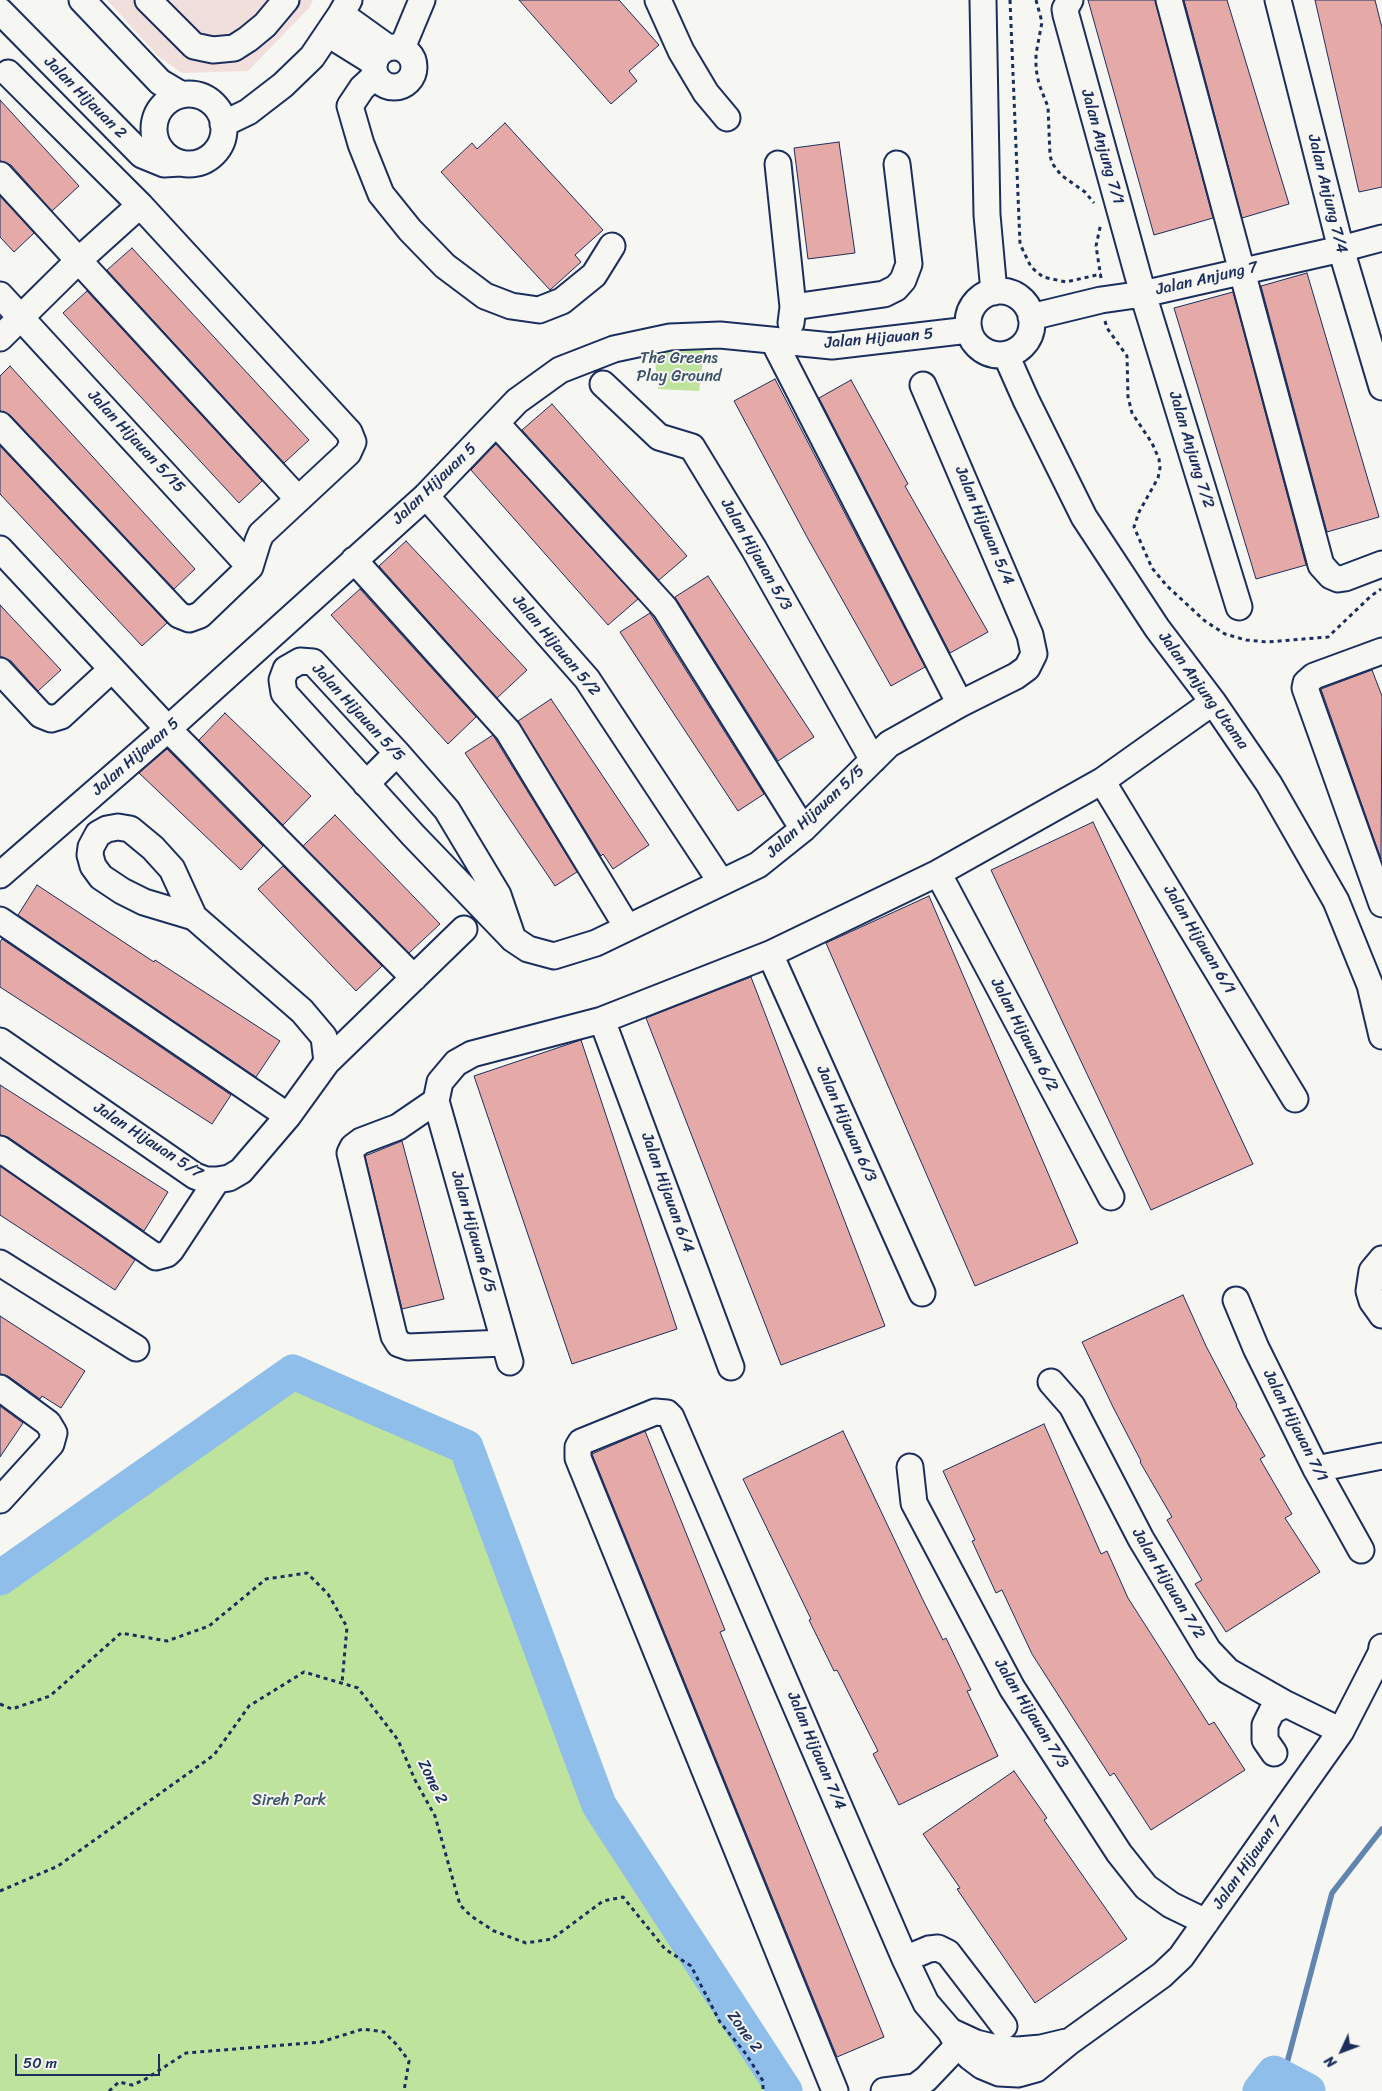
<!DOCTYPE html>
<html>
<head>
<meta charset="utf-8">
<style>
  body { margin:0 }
  #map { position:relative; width:1382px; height:2091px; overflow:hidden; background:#f6f6f2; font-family:Sriracha,sans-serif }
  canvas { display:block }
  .north { position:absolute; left:1317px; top:2026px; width:50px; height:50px; -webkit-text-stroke:4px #f6f6f2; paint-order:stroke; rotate:227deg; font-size:14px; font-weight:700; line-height:20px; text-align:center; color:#1b2f5e }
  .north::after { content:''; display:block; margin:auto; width:18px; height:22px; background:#1b2f5e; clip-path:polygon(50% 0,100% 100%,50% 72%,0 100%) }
  .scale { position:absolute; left:15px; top:2054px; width:145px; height:22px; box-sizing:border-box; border:2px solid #1b2f5e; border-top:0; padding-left:6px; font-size:15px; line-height:18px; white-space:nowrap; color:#1b2f5e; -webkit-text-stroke:4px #f6f6f2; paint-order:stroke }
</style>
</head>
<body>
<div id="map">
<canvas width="1382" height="2091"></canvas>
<div class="north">N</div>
<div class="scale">50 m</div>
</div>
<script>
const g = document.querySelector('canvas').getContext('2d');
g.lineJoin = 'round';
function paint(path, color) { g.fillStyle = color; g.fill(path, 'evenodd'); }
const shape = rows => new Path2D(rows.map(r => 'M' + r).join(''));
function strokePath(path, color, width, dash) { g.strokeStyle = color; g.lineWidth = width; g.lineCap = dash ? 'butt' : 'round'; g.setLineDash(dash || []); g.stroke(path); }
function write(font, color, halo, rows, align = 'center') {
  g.font = font + ' Sriracha,sans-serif'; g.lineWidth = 4; g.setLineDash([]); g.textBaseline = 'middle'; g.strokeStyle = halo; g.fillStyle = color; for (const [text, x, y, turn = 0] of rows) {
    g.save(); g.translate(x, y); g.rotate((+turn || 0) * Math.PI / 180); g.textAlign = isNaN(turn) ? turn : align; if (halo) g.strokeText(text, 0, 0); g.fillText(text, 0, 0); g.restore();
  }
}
const built = shape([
  [107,0,313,0,309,8,248,71,182,73,159,57]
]);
const green = shape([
  [706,336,699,391,658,389,654,350],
  [293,1372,466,1447,599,1805,785,2091,0,2091,0,1578]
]);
const water = shape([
  [1274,2073,1283,2078,1308,2091,1260,2091,1274,2073]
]);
const stream = shape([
  [1283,2078,1332,1893,1382,1829]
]);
const river = shape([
  [0,1578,293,1372,466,1447,599,1805,785,2091],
  [1260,2091,1274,2073,1308,2091]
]);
const building = shape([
  [519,0,619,0,659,45,629,71,637,81,611,104,519,0],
  [1088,0,1155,0,1213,218,1154,235,1088,0],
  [1184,0,1227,0,1289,204,1242,218,1184,0],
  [1315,0,1375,0,1382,28,1382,187,1359,192,1315,0],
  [0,100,79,186,52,211,11,165,0,161,0,100],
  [505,123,603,230,575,255,581,262,550,290,441,172,472,143,477,149,505,123],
  [839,142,855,253,808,259,794,148,839,142],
  [0,196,34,233,14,252,0,237,0,196],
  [132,248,309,440,284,463,107,270,132,248],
  [1307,273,1379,517,1327,532,1261,286,1307,273],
  [87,291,262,481,239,503,63,313,87,291],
  [1233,292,1306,565,1256,579,1174,308,1233,292],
  [10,366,195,569,174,589,10,415,0,411,0,376,10,366],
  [775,379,925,667,891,686,807,537,734,401,775,379],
  [851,380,908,484,905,486,988,632,950,653,819,398,851,380],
  [552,404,687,556,659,580,522,430,552,404],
  [496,444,638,599,608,625,471,470,496,444],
  [0,446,167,623,142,646,0,494,0,446],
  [406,541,527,670,497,698,379,566,406,541],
  [708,576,814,737,778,761,675,597,708,576],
  [360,589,476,717,448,744,331,615,360,589],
  [0,605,61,670,38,691,11,661,0,656,0,605],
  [650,613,764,794,738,811,620,632,650,613],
  [1372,670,1382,696,1381,859,1321,689,1372,670],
  [551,699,649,845,613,869,603,854,601,856,518,721,551,699],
  [225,713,311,796,283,825,199,740,225,713],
  [493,735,577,872,555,886,465,753,493,735],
  [167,749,263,846,241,870,139,773,167,749],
  [335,815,440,924,409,953,303,846,335,815],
  [1093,822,1253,1164,1151,1210,991,870,1093,822],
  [283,866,382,966,356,991,258,889,283,866],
  [37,885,154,962,155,960,280,1041,256,1077,18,915,37,885],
  [929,896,1078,1243,975,1286,826,943,929,896],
  [2,939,231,1095,212,1124,0,987,0,942,2,939],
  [751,977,885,1326,781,1365,646,1018,751,977],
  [581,1040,677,1329,572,1364,474,1076,581,1040],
  [0,1085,168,1192,144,1231,8,1137,0,1135,0,1085],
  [402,1141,444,1299,402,1309,365,1156,402,1141],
  [0,1166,135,1260,115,1290,0,1215,0,1166],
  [1183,1295,1206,1346,1237,1405,1236,1406,1265,1456,1260,1459,1292,1514,1285,1518,1320,1572,1226,1632,1195,1584,1202,1580,1167,1520,1172,1517,1140,1462,1141,1461,1113,1407,1082,1342,1183,1295],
  [0,1316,85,1371,61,1408,42,1396,40,1399,8,1376,0,1374,0,1316],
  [0,1406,23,1423,0,1457,0,1406],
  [1044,1424,1101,1554,1107,1551,1128,1598,1167,1659,1209,1725,1214,1722,1245,1770,1151,1830,1114,1773,1110,1776,1032,1654,1002,1590,996,1593,972,1541,975,1540,943,1471,1044,1424],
  [645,1431,725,1630,720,1632,884,2037,837,2057,592,1454,645,1431],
  [843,1431,922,1598,943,1640,946,1638,971,1690,967,1691,998,1756,899,1805,873,1754,878,1751,837,1670,834,1671,809,1620,811,1619,743,1479,843,1431],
  [1014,1771,1047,1818,1044,1820,1127,1939,1035,2003,957,1889,960,1888,923,1834,1014,1771]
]);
const path = shape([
  [1010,0,1020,244,1031,267,1043,277,1066,282,1101,274],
  [1036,0,1042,22,1036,54,1036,69,1039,84,1048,107,1050,155,1052,163,1061,175,1085,192,1094,203],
  [1101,278,1096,246,1101,223],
  [1105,321,1107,328,1127,356,1128,397,1132,413,1152,443,1159,459,1160,468,1158,478,1139,512,1134,527,1152,568,1167,586,1205,621,1225,634,1246,640,1267,642,1328,637,1371,596,1381,589],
  [0,1704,12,1709,50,1696,121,1633,167,1641,209,1626,266,1579,307,1573,328,1594,347,1627,342,1683],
  [0,1891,58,1866,214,1755,249,1706,304,1672,358,1688,398,1740,415,1780,435,1816,460,1905,471,1916,494,1931,526,1943,552,1939,603,1901,623,1897,665,1949,691,1966,720,2022,746,2054,763,2081,763,2091],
  [109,2091,119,2082,132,2085,144,2080,186,2053,321,2042,363,2029,384,2032,397,2045,409,2061,404,2091]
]);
const minor = shape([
  [82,0,160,82,182,95],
  [148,0,194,46,213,50,234,48,248,39,265,25,286,0],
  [658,0,681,51,706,93,727,118],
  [983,0,987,215,994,292],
  [1070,0,1065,9,1066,15,1143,294,1239,607],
  [1169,0,1321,565,1331,576,1338,579,1345,578,1382,564],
  [1278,0,1341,249,1382,387],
  [0,11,142,155,164,164,181,163],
  [341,14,387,47],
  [328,34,373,62],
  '374 67a20 20 0 1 1 40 0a20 20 0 1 1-40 0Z',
  [402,48,422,0],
  [375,76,362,88,350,106,361,144,381,194,410,230,445,266,485,296,511,306,539,310,562,301,594,275,612,246],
  '154 129a35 35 0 1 1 70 0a35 35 0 1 1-70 0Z',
  [223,124,248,112,283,85,312,57,341,14,349,0],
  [778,164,793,307,791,323],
  [0,175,298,499],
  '968 323a32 32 0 1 1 64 0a32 32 0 1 1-64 0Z',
  [0,295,250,567],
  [793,307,884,294,896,288,903,280,909,264,897,164],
  [1031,317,1101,300,1143,294,1341,249,1382,238],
  [0,338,79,260,140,205],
  [774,342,960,704],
  [1006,355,1026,400,1084,517,1157,628,1213,702,1269,784,1336,901,1370,985,1382,1036],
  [603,384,659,437,692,447,754,549,873,760],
  [496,423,665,608,803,829],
  [0,425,179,615,189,619,200,615,250,567,258,541,261,534,348,453,353,442,349,432,140,205,8,73],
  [426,496,587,679,721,882],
  [0,549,168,729,414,978],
  [354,560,508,731,627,927],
  [1382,651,1314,676,1306,683,1305,688,1382,904],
  [0,671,41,715,51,719,61,716,112,669],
  [1102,781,1295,1099],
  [366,784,397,753],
  [938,873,1111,1197],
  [0,875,168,729,426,496,517,401,560,370,614,349,670,337,720,335,832,346,969,330],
  [0,920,288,1116],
  [513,939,498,895,447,810,397,753,313,662,300,661,286,669,282,680,284,693,413,835,513,939,528,949,554,956,596,943,758,865,803,829,889,744,960,704,1016,676,1027,668,1034,654,1030,635,923,385],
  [770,954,922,1293],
  [602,1020,731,1367],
  [0,1041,195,1176,206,1180,217,1180,229,1178,241,1171,288,1116,327,1062,324,1037,302,1011,194,917,144,902,122,891,101,877,93,866,90,855,91,847,98,834,107,829,118,827,130,829,153,848,172,869,194,917],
  [327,1062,464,929],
  [436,1101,398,1127,361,1141,353,1147,350,1153,394,1336,399,1344,408,1347,504,1343],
  [0,1149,156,1257,167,1254,171,1250,217,1180],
  [1382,1259,1372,1271,1369,1291,1372,1301,1382,1315],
  [0,1263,136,1348],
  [1236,1300,1256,1348,1316,1469,1361,1550],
  [510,1362,436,1101,440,1082,456,1063,472,1054,602,1020,770,954,938,873,1102,781,1213,702],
  [1051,1382,1072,1406,1141,1539,1208,1650,1228,1671,1286,1704,1341,1731],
  [0,1388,48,1423,54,1433,51,1444,0,1500],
  [910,1467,914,1503,1012,1688,1119,1853,1146,1887,1171,1905,1206,1922],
  [1316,1469,1382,1456],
  [1274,1753,1265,1740,1265,1725,1272,1711,1286,1704],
  [905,1959,929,1949,938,1948,948,1953,1004,2026],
  [950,2031,976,2043,1001,2049,1018,2050,1041,2048,1066,2042],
  [835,2091,578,1458,578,1447,581,1442,655,1412,667,1413,671,1417,905,1959,926,2003,950,2031,958,2045,970,2057,982,2066,999,2073,1018,2074,1036,2069,1069,2042,1162,1975,1181,1957,1341,1731,1381,1653,1382,1647],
  [884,2091,915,2087,926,2079,965,2038]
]);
const streetNames = [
  ["Jalan Hijauan 2",85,98,45],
  ["Jalan Anjung 7/1",1102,147,74],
  ["Jalan Anjung 7/4",1327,194,76],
  ["Jalan Anjung 7",1207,279,-13],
  ["Jalan Hijauan 5",879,339,-5],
  ["Jalan Hijauan 5/15",136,442,47],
  ["Jalan Anjung 7/2",1191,450,73],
  ["Jalan Hijauan 5",435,484,-44],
  ["Jalan Hijauan 5/4",984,526,67],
  ["Jalan Hijauan 5/3",756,555,60],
  ["Jalan Hijauan 5/2",556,646,50],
  ["Jalan Anjung Utama",1203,691,54],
  ["Jalan Hijauan 5/5",358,713,47],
  ["Jalan Hijauan 5",136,757,-41],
  ["Jalan Hijauan 5/5",816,812,-43],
  ["Jalan Hijauan 6/1",1199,940,59],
  ["Jalan Hijauan 6/2",1024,1035,62],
  ["Jalan Hijauan 6/3",846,1124,66],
  ["Jalan Hijauan 5/7",148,1141,33],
  ["Jalan Hijauan 6/4",667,1193,70],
  ["Jalan Hijauan 6/5",473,1232,74],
  ["Jalan Hijauan 7/1",1295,1426,63],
  ["Jalan Hijauan 7/2",1168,1584,59],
  ["Jalan Hijauan 7/3",1031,1714,58],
  ["Jalan Hijauan 7/4",816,1751,67],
  ["Zone 2",432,1782,64],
  ["Jalan Hijauan 7",1248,1863,-55],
  ["Zone 2",744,2032,54]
];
const parkNames = [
  ["The Greens",679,359],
  ["Play Ground",679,377],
  ["Sireh Park",289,1801]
];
paint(built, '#f1dfdc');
paint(green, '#bee39d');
paint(water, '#8ebee9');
strokePath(water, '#6085b1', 1);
strokePath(stream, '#6085b1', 5.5);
strokePath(river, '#8ebee9', 35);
paint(building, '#e5aaa8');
strokePath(building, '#1b2f5e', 1);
strokePath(minor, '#1b2f5e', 29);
strokePath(path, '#1b2f5e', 3, [4, 4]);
strokePath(minor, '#f6f6f2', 25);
write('16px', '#1b2f5e', '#f6f6f2', streetNames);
write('16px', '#3c536b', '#f6f6f2', parkNames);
</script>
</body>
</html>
